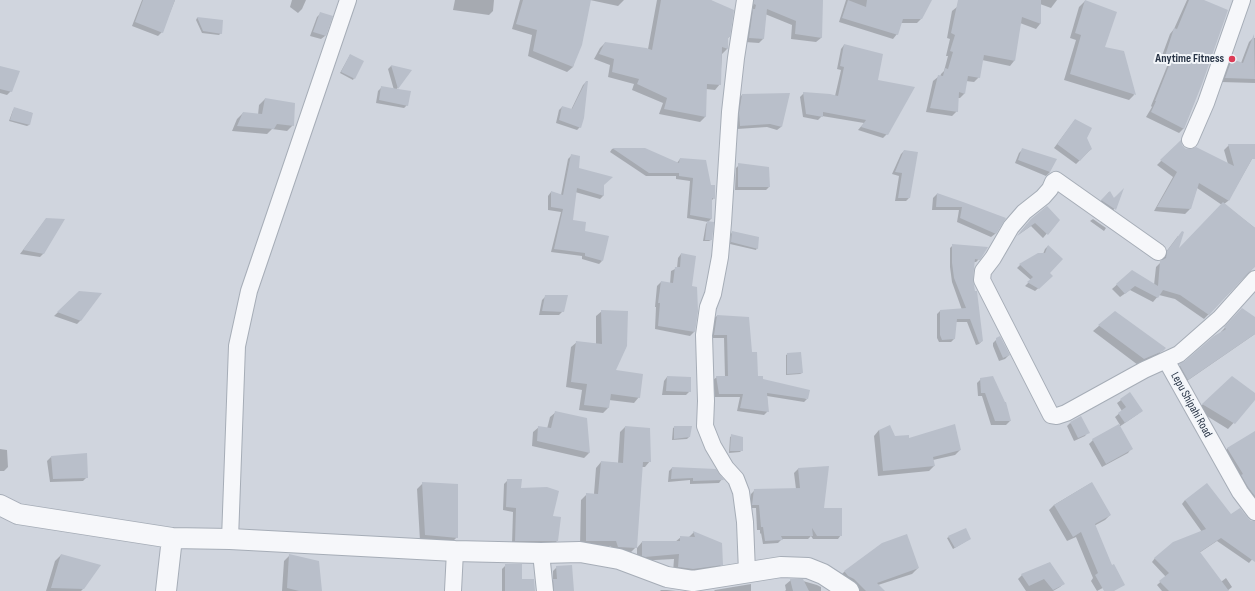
<!DOCTYPE html>
<html>
<head>
<meta charset="utf-8">
<style>
  body { margin:0 }
  canvas { display:block; background:#e2e6ec }
</style>
</head>
<body>
<canvas width="1255" height="591"></canvas>
<script>
const g = document.querySelector('canvas').getContext('2d');
g.lineJoin = 'round';
function paint(path, color) { g.fillStyle = color; g.fill(path, 'evenodd'); }
const shape = rows => new Path2D(rows.map(r => 'M' + r).join(''));
function strokePath(path, color, width, dash) { g.strokeStyle = color; g.lineWidth = width; g.lineCap = dash ? 'butt' : 'round'; g.setLineDash(dash || []); g.stroke(path); }
function write(font, color, halo, rows, align = 'center') {
  g.font = font + ' "Sofia Sans Condensed",sans-serif'; g.lineWidth = 4; g.setLineDash([]); g.textBaseline = 'middle'; g.strokeStyle = halo; g.fillStyle = color; for (const [text, x, y, turn = 0] of rows) {
    g.save(); g.translate(x, y); g.rotate((+turn || 0) * Math.PI / 180); g.textAlign = isNaN(turn) ? turn : align; if (halo) g.strokeText(text, 0, 0); g.fillText(text, 0, 0); g.restore();
  }
}
const built = shape([
  [0,0,1255,0,1255,591,0,591]
]);
const shadow = shape([
  [142,0,175,0,162,32,158,36,132,26],
  [292,0,306,0,302,9,298,13,290,7],
  [455,0,494,0,493,11,489,15,453,10],
  [520,0,624,0,618,6,590,0,573,67,567,72,528,56,532,35,512,29],
  [657,0,711,0,729,37,727,39,727,49,722,54,720,84,715,90,706,89,705,117,700,122,659,114,663,103,632,90,634,84,608,77,610,65,594,59,600,48,605,43,648,49],
  [754,0,822,0,821,38,816,42,791,39,792,25,765,14,763,39,759,43,745,42,749,14,752,12],
  [846,0,931,0,921,19,917,23,901,23,897,34,893,39,839,22],
  [959,0,1057,0,1051,8,1040,4,1040,24,1036,29,1020,23,1014,61,1010,66,982,60,979,77,974,82,966,81,964,94,960,98,957,98,957,111,952,116,926,112,933,81,938,77,940,77,941,74,944,71,948,56,946,56,950,39,947,38,952,11,957,7],
  [1187,0,1202,0,1184,128,1179,133,1146,117,1152,107,1151,106,1168,64,1160,61,1170,34,1174,29],
  [1085,1,1104,48,1123,52,1134,95,1129,100,1064,80,1076,40,1070,38,1079,7],
  [321,13,325,36,321,39,310,36,317,17],
  [197,18,222,21,221,33,219,35,202,33,196,20],
  [1253,38,1255,38,1255,83,1221,82,1227,64,1232,60,1241,63,1249,42],
  [844,45,876,81,887,134,883,138,858,130,864,123,822,116,818,120,803,117,800,97,804,93,835,96,841,70,837,69,841,49],
  [350,55,354,78,353,80,340,73],
  [391,66,410,71,396,90,407,105,404,108,376,103,378,91,382,87,394,90,388,69],
  [0,67,11,91,7,95,0,93],
  [586,82,580,127,577,130,556,123,559,110,562,107,571,110,583,85],
  [789,94,781,127,777,130,767,127,737,129,739,98,742,95],
  [265,99,293,125,287,131,272,129,267,134,232,131,237,119,243,113,258,115,259,105],
  [15,108,32,113,29,125,27,126,9,121,13,110],
  [1075,120,1091,149,1076,164,1054,148],
  [1180,142,1181,146,1185,149,1228,164,1224,150,1229,145,1255,145,1255,151,1252,159,1228,201,1224,204,1255,228,1255,266,1204,319,1175,299,1159,295,1153,302,1130,290,1120,297,1112,289,1132,271,1154,285,1156,267,1162,261,1163,256,1178,236,1177,251,1222,205,1197,188,1190,209,1185,214,1154,211,1173,177,1157,165],
  [612,149,645,149,677,163,680,159,714,198,711,201,711,219,708,222,687,218,690,181,676,179,676,176,646,176,610,152],
  [1023,149,1050,172,1046,176,1015,163,1019,153],
  [904,151,909,198,906,201,895,201,899,176,892,174,901,154],
  [572,155,578,169,603,185,603,196,600,199,575,192,572,221,584,231,602,261,599,264,582,259,582,256,551,252,561,212,548,210,548,196,551,192,561,195,568,159],
  [739,165,769,187,766,190,735,190,736,168],
  [1109,192,1113,199,1122,192,1113,211,1100,202],
  [937,194,1004,219,995,234,991,237,957,222,959,210,932,210,933,198],
  [46,219,44,253,40,257,20,254],
  [1093,219,1106,228,1104,231,1090,221],
  [1058,220,1043,238,1031,226,1018,235,1027,224],
  [708,222,711,240,709,241,703,241,706,224],
  [732,232,757,248,756,250,730,244,731,234],
  [953,245,979,259,976,262,973,262,972,279,982,341,979,344,976,345,967,322,955,322,954,339,951,342,939,342,937,338,937,314,940,311,962,310,952,282,950,267,950,248],
  [1048,246,1048,273,1052,276,1035,291,1025,286,1031,280,1017,268,1020,265,1043,254,1045,249],
  [681,254,697,311,694,332,690,336,655,329,656,307,655,307,657,286,661,282,670,284,671,271,677,268,678,258],
  [79,292,81,320,77,324,54,316],
  [546,296,563,311,559,315,539,315,542,300],
  [1242,309,1255,318,1255,334,1184,383,1176,369,1222,333,1221,332],
  [602,311,614,371,639,397,634,403,609,400,608,408,603,413,579,410,582,390,566,387,571,347,577,342,596,344,596,316],
  [1115,312,1164,348,1156,357,1138,365,1093,331],
  [717,316,748,318,751,353,757,377,807,399,804,402,767,396,768,411,764,415,737,411,740,397,715,397,713,380,717,377,725,377,724,338,711,338,713,319],
  [997,339,1009,355,1005,359,999,361,993,346,993,343],
  [788,354,802,373,800,374,786,375,786,355],
  [667,377,690,391,686,395,662,395,664,381],
  [981,379,1010,421,1006,425,991,425,982,396,978,396,977,383],
  [1129,394,1138,414,1119,427,1131,449,1128,453,1102,467,1089,444,1093,440,1120,425,1115,417,1122,411,1117,403],
  [1255,395,1255,399,1228,429,1197,410,1203,404],
  [556,412,586,419,589,453,584,458,532,446,533,432,539,427,547,429,550,417],
  [1070,423,1088,432,1085,436,1074,441,1067,426],
  [625,427,650,461,645,467,641,467,636,547,630,553,612,552,611,546,580,546,581,500,587,494,594,494,596,468,601,462,618,463,620,432],
  [675,427,689,437,687,439,672,440,673,428],
  [879,430,894,437,960,450,955,455,933,460,934,466,929,471,878,476,874,436],
  [1255,433,1255,507,1223,453,1228,448],
  [732,436,742,450,740,452,729,453,730,437],
  [0,449,7,450,8,467,4,471,0,471],
  [51,457,87,477,83,481,50,482,47,461],
  [828,467,823,509,841,535,838,539,813,539,811,536,808,539,782,539,778,543,763,544,761,533,760,534,760,530,757,530,756,508,749,508,751,494,755,490,796,489,794,473,798,469],
  [672,468,722,479,719,483,690,484,690,480,668,482,669,471],
  [508,480,552,517,557,541,554,544,512,544,513,512,503,510,504,484],
  [423,483,457,537,451,543,420,541,417,489],
  [1091,483,1110,515,1105,520,1094,526,1114,582,1097,591,1091,581,1093,578,1076,537,1067,541,1049,510,1054,505],
  [1185,500,1231,515,1255,528,1255,556,1249,563,1217,541,1199,553,1221,582,1226,578,1232,587,1227,591,1162,591,1157,585,1166,577,1152,562,1155,558,1202,532,1182,504],
  [694,532,722,564,716,570,673,572,674,559,637,561,637,548,642,542,675,542,681,537,689,537],
  [949,537,968,540,953,549,947,538],
  [883,544,918,568,912,574,878,585,884,591,855,591,839,577,844,572],
  [61,555,83,589,81,591,46,591,55,561],
  [290,555,321,591,282,591,284,561],
  [1049,563,1063,584,1060,587,1053,591,1026,591,1018,579,1022,575],
  [506,565,521,580,534,591,502,591,502,569],
  [557,567,573,591,551,591,550,584,553,580,553,571],
  [791,580,803,581,817,585,821,587,821,591,785,591,786,590,785,585],
  [751,584,751,591,714,591,715,590],
  [661,590,667,590,676,591,660,591]
]);
const building = shape([
  [143,0,175,0,163,33,135,22],
  [523,0,591,0,582,45,573,67,533,51,537,30,516,24],
  [661,0,711,0,734,10,730,37,728,37,728,49,722,47,721,85,707,84,706,117,664,109,667,98,637,84,639,79,612,72,614,59,599,54,605,42,646,48,652,50],
  [754,0,823,0,822,38,795,34,796,21,767,9,764,39,749,38,753,9,755,9,756,5,754,4],
  [848,0,866,7,867,0,932,0,922,19,903,19,898,35,842,18],
  [958,0,1041,0,1041,24,1022,17,1015,61,984,55,980,78,968,76,965,94,959,92,958,112,930,108,938,75,943,76,945,68,948,69,953,52,950,51,955,35,951,33],
  [1085,0,1117,12,1105,47,1124,51,1136,95,1070,74,1081,35,1075,33],
  [1189,0,1204,0,1228,10,1202,84,1184,129,1151,112,1156,101,1155,101,1172,58,1165,56,1174,28,1177,29],
  [320,12,333,16,326,36,313,32],
  [197,17,223,20,222,34,203,31],
  [1254,34,1255,79,1225,78,1232,59,1243,63],
  [844,44,883,54,878,80,915,87,888,135,861,127,866,120,823,112,823,117,806,114,803,92,830,94,838,96,844,67,840,66],
  [350,54,364,61,355,79,341,72],
  [391,65,412,70,398,89,411,91,408,106,379,100,381,86,398,89],
  [0,66,20,71,12,92,0,89],
  [586,81,588,81,584,118,581,128,559,120,562,106,572,109],
  [790,93,782,127,770,124,740,126,739,113,742,94],
  [265,98,295,103,294,126,277,124,274,129,237,126,243,112,262,114],
  [14,107,33,113,30,125,10,120],
  [1075,119,1092,128,1087,138,1092,149,1088,152,1080,161,1057,144],
  [1181,140,1182,145,1186,149,1191,149,1196,147,1234,166,1228,144,1255,144,1255,159,1252,159,1229,201,1199,183,1191,209,1157,207,1177,172,1160,160],
  [612,148,645,148,679,163,680,158,706,160,711,185,715,185,715,199,712,198,712,219,690,215,693,178,679,176,679,173,649,173],
  [1022,148,1057,159,1050,172,1018,160],
  [904,150,918,152,910,198,898,198,902,173,895,172],
  [571,154,580,156,579,168,613,177,604,185,604,196,577,188,573,220,586,222,585,231,609,236,603,261,585,256,585,253,554,249,563,209,551,207,551,191,563,195],
  [738,163,769,167,770,187,738,187],
  [1124,188,1116,210,1101,200,1110,191,1114,198],
  [937,193,963,202,1006,218,996,234,960,218,962,207,936,207],
  [1223,202,1255,228,1255,267,1248,273,1209,315,1180,295,1163,290,1158,298,1135,286,1125,294,1116,284,1132,270,1158,286,1160,261,1166,258,1167,251,1182,231,1184,232,1179,248],
  [1047,206,1060,220,1048,235,1035,223,1017,236,1031,219],
  [46,218,65,219,44,254,23,250],
  [707,221,714,222,712,240,705,240],
  [732,231,759,237,758,249,731,242],
  [952,244,988,247,980,260,975,259,973,279,975,291,977,291,983,341,979,343,970,319,957,319,955,339,942,340,940,335,940,310,966,308,954,278,952,263],
  [1048,245,1063,259,1050,273,1053,276,1039,289,1027,282,1033,277,1019,264,1038,253,1045,253],
  [681,253,696,256,692,286,697,287,698,311,695,332,658,326,660,303,658,303,661,281,673,283,675,267,680,267],
  [79,291,102,293,81,321,57,312],
  [545,295,568,295,564,312,542,311],
  [1242,308,1255,317,1255,334,1188,380,1179,364,1185,361,1214,336,1226,329,1224,327],
  [601,310,628,311,627,346,616,370,643,374,640,398,611,394,609,408,584,405,587,384,571,382,576,341,602,344],
  [1115,311,1166,348,1163,351,1144,359,1098,325],
  [717,315,749,317,752,352,757,352,758,376,763,376,763,379,810,390,808,399,767,393,769,412,740,408,743,394,719,394,716,376,728,376,727,335,714,335],
  [1000,336,1010,355,1003,358,996,342,996,338],
  [801,352,803,373,787,374,787,353],
  [667,376,691,377,691,392,666,391],
  [993,376,1005,402,1006,402,1011,421,995,421,985,393,981,393,980,378],
  [1232,376,1255,393,1255,400,1235,424,1202,404],
  [1130,392,1143,411,1125,423,1118,413,1126,407,1120,399],
  [555,411,587,418,590,453,537,441,538,426,551,428],
  [1081,416,1090,433,1078,438,1070,422],
  [955,424,961,450,933,457,935,466,883,471,879,430,890,425,895,436,909,435,909,438],
  [1119,424,1133,449,1106,464,1092,439],
  [625,426,650,428,651,462,643,462,637,548,618,547,616,541,586,541,586,493,598,494,601,461,623,463],
  [674,426,692,426,690,437,674,439],
  [1255,431,1255,496,1248,487,1241,475,1243,474,1227,448],
  [731,434,743,437,743,451,730,451],
  [87,453,88,478,53,479,51,456],
  [829,466,824,508,842,508,842,536,817,536,812,528,813,536,781,536,783,540,765,541,763,527,761,527,759,505,752,505,754,489,800,488,798,468],
  [672,467,716,469,724,480,693,481,693,478,671,479],
  [507,479,522,479,521,488,547,487,559,491,553,516,561,517,558,541,515,541,516,508,506,507],
  [422,482,458,484,458,538,425,535],
  [1092,482,1111,515,1095,524,1112,565,1114,564,1125,585,1114,591,1104,591,1095,575,1098,573,1081,532,1073,537,1054,505],
  [1207,483,1231,514,1240,508,1248,518,1251,521,1255,521,1255,562,1221,538,1200,552,1229,591,1169,591,1159,581,1169,573,1154,558,1173,542,1206,529,1185,500],
  [966,528,971,539,955,548,948,536],
  [693,531,722,543,723,565,693,569,678,567,679,554,645,557,642,556,642,541,680,541,680,536,695,537],
  [907,534,919,568,877,583,885,591,866,591,854,579,848,576,844,571,882,543],
  [61,554,101,565,84,589,51,588],
  [289,554,319,561,322,591,299,591,287,588],
  [1050,562,1065,584,1053,590,1044,579,1029,586,1021,574],
  [505,564,522,564,522,579,534,579,535,591,505,591],
  [572,565,574,591,554,591,553,579,557,579,556,566],
  [790,579,803,579,809,591,793,591]
]);
const minor = shape([
  [745,0,736,58,730,112,723,223,720,257,713,294,708,307,704,335,706,401,705,426,713,446,726,468,736,479,741,492,745,522,747,572],
  [1190,140,1206,103,1242,0],
  [1158,252,1056,180,1053,182,1050,189,1043,197,1024,212,1011,227,993,258,983,271,982,280,1051,415,1057,416,1066,413,1144,370,1166,360],
  [1255,279,1220,318,1179,354,1166,360,1240,492,1255,512],
  [230,539,237,346,249,291,348,0],
  [541,553,545,591],
  [453,591,455,551]
]);
const tertiary = shape([
  [0,505,18,514,172,538,230,539,455,551,541,553,580,552,619,559,667,577,693,581,781,567,808,568,823,574,849,591],
  [166,591,172,538]
]);
const markers = [
  [1232,59,4,"#dc3c57"]
];
const poiNames = [
  ["Anytime Fitness",1224,59]
];
const streetNames = [
  ["Lepu Shipahi Road",1191,405,61]
];
paint(built, '#d0d5de');
paint(shadow, '#0003');
paint(building, '#b9bfca');
strokePath(minor, '#a6adb7', 18);
strokePath(tertiary, '#a6adb7', 22);
strokePath(minor, '#f6f7fa', 16);
strokePath(tertiary, '#f6f7fa', 20);
for (const [x, y, r, color] of markers) { const dot = new Path2D(); dot.arc(x, y, r, 0, 2 * Math.PI); g.fillStyle = color; g.fill(dot); strokePath(dot, '#f2f5f9', 1.5); }
write('bold 12px', '#283446', '#f2f5f9', poiNames, 'right');
write('12px', '#283446', '#f2f5f9', streetNames);
</script>
</body>
</html>
